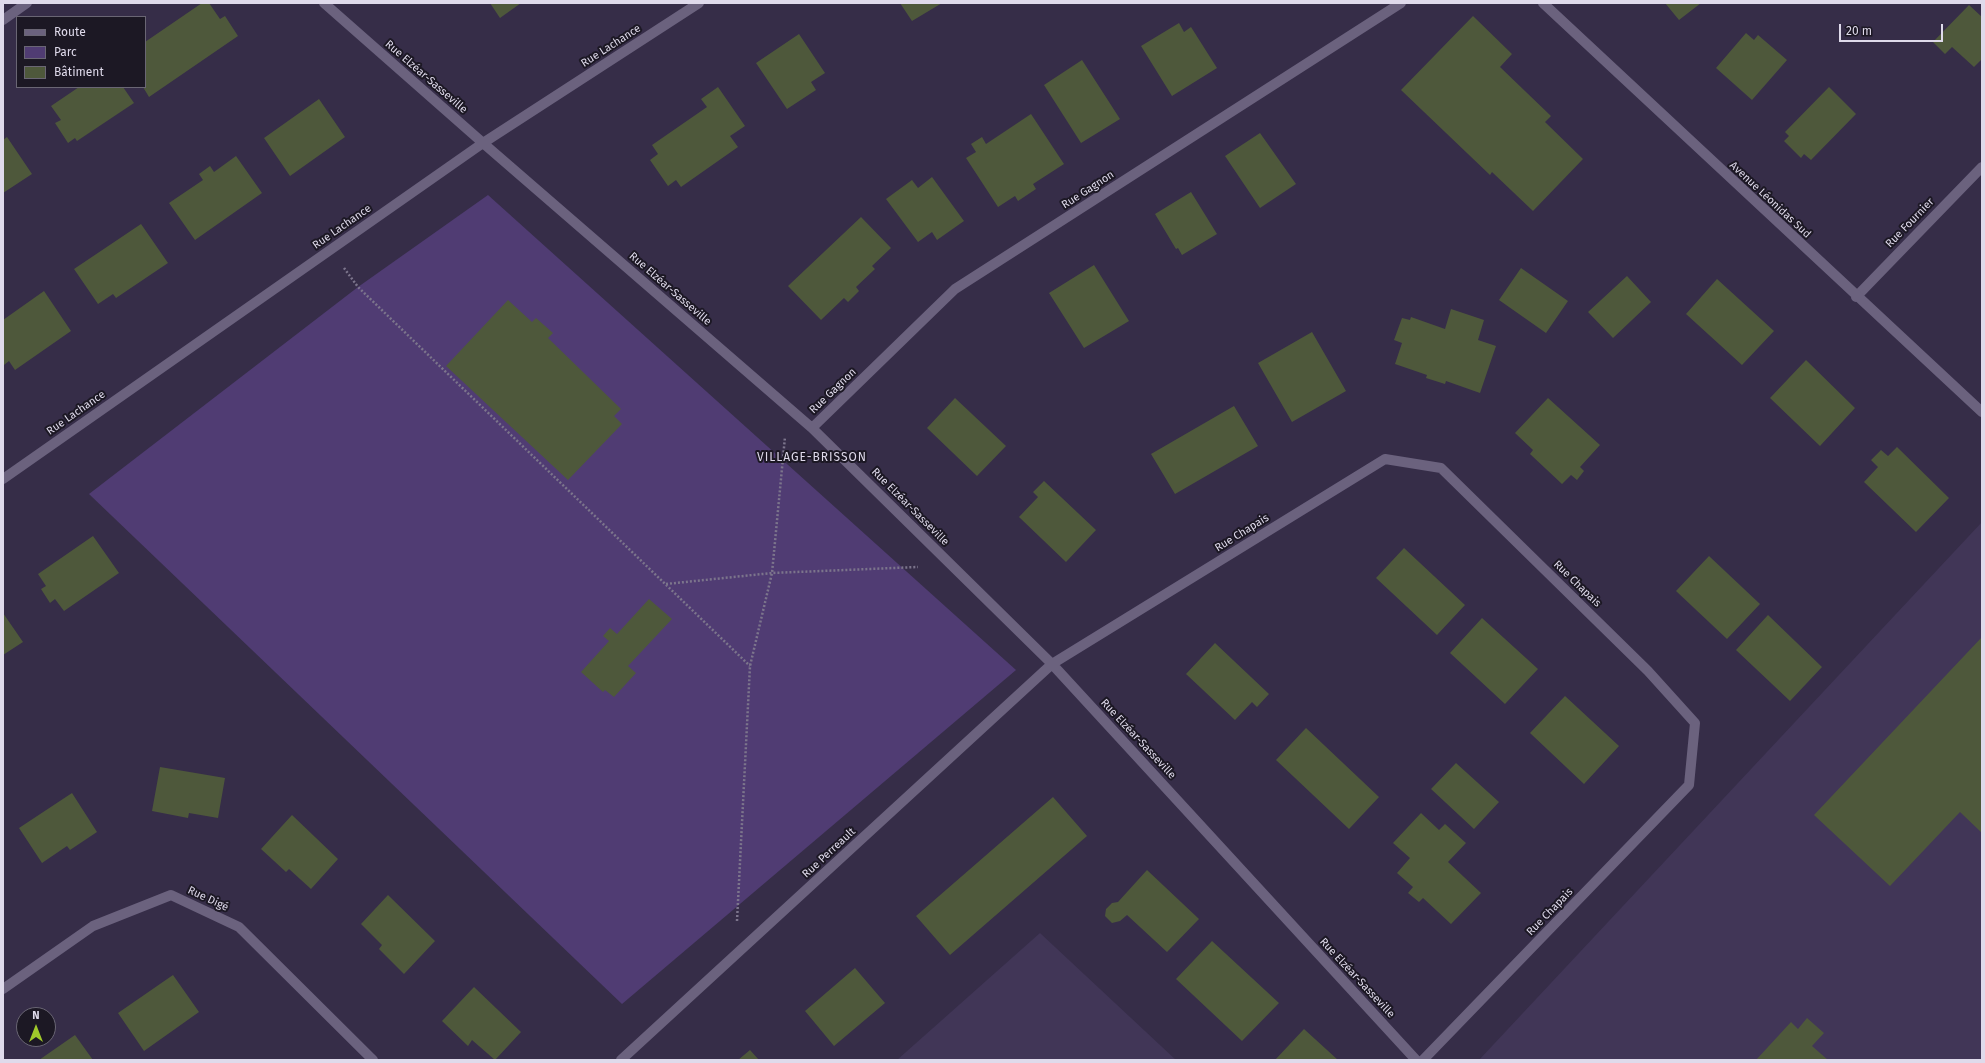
<!DOCTYPE html>
<html>
<head>
<meta charset="utf-8">
<style>
  body { margin:0 }
  #map { position:relative; width:1985px; height:1063px; overflow:hidden; background:#362d48; font-family:"Fira Sans",sans-serif }
  canvas { display:block }
  .frame { position:absolute; inset:0; border:4px solid #dfdaeb; pointer-events:none }
  .legend { position:absolute; left:16px; top:16px; width:130px; height:72px; box-sizing:border-box; background:#1c1824; border:1px solid #6a6674; margin:0; padding:5px 7px; list-style:none; font-size:12px; color:#dfdaeb }
  .legend li { display:flex; align-items:center; gap:8px; height:20px }
  .legend b { width:20px; border:1px solid #6a6674 }
  .north { position:absolute; left:16px; top:1007px; width:40px; height:40px; box-sizing:border-box; background:#1c1824; border:1px solid #6a6674; border-radius:50%; rotate:0deg; font-size:11px; font-weight:700; line-height:16px; text-align:center; color:#dfdaeb }
  .north::after { content:''; display:block; margin:auto; width:14px; height:18px; background:#a0c92b; clip-path:polygon(50% 0,100% 100%,50% 72%,0 100%) }
  .scale { position:absolute; left:1839px; top:24px; width:104px; height:18px; box-sizing:border-box; border:2px solid #dfdaeb; border-top:0; padding-left:5px; font-size:12px; line-height:14px; white-space:nowrap; color:#dfdaeb; -webkit-text-stroke:3px #1c1824; paint-order:stroke }
</style>
</head>
<body>
<div id="map">
<canvas width="1985" height="1063"></canvas>
<div class="frame"></div>
<ul class="legend">
<li><b style="height:5px;background:#6b627e"></b>Route</li>
<li><b style="height:11px;background:#503c73"></b>Parc</li>
<li><b style="height:11px;background:#4e583b"></b>Bâtiment</li>
</ul>
<div class="north">N</div>
<div class="scale">20 m</div>
</div>
<script>
const g = document.querySelector('canvas').getContext('2d');
g.lineJoin = 'round';
function paint(path, color) { g.fillStyle = color; g.fill(path, 'evenodd'); }
const shape = rows => new Path2D(rows.map(r => 'M' + r).join(''));
function strokePath(path, color, width, dash) { g.strokeStyle = color; g.lineWidth = width; g.lineCap = dash ? 'butt' : 'round'; g.setLineDash(dash || []); g.stroke(path); }
function write(font, color, halo, rows, align = 'center') {
  g.font = font + ' "Fira Sans",sans-serif'; g.lineWidth = 4; g.setLineDash([]); g.textBaseline = 'middle'; g.strokeStyle = halo; g.fillStyle = color; for (const [text, x, y, turn = 0] of rows) {
    g.save(); g.translate(x, y); g.rotate((+turn || 0) * Math.PI / 180); g.textAlign = isNaN(turn) ? turn : align; if (halo) g.strokeText(text, 0, 0); g.fillText(text, 0, 0); g.restore();
  }
}
const built = shape([
  [1982,522,1982,1060,1479,1060],
  [1040,933,1176,1060,897,1060]
]);
const green = shape([
  [488,195,1016,670,622,1004,89,494,358,287]
]);
const building = shape([
  [202,3,209,3,220,19,225,16,238,36,149,97,143,87,145,87,145,42],
  [490,3,521,3,500,18],
  [900,3,942,3,912,21],
  [1665,3,1701,3,1679,20],
  [1969,5,1982,17,1982,59,1974,67,1952,47,1945,54,1933,42],
  [1473,16,1512,54,1500,67,1551,116,1545,122,1583,159,1533,211,1492,172,1490,175,1401,90],
  [1179,23,1184,32,1191,27,1217,68,1172,96,1141,46],
  [1746,33,1754,40,1758,35,1787,60,1752,100,1716,68],
  [799,34,825,73,811,82,816,90,787,109,756,63],
  [1082,60,1120,119,1081,143,1044,85],
  [79,87,123,87,134,103,77,141,75,138,68,143,55,123,61,120,51,106],
  [718,87,745,126,730,136,738,147,681,187,676,180,668,186,650,160,658,154,652,145,707,107,701,99],
  [1829,87,1856,114,1811,160,1804,154,1801,158,1784,141,1789,136,1785,132],
  [319,99,345,137,290,176,264,138],
  [1031,114,1064,164,1033,184,1036,189,1018,201,1015,196,998,207,966,158,976,152,971,144,982,137,986,144],
  [1260,133,1296,184,1260,208,1225,156],
  [7,137,32,174,3,193,3,140],
  [236,156,262,193,195,240,169,203,203,180,199,174,210,166,214,172],
  [932,177,964,221,937,240,932,232,918,242,886,199,912,180,918,188],
  [1191,192,1217,234,1182,255,1178,248,1176,249,1155,214],
  [861,217,891,248,872,266,875,269,856,287,859,291,848,302,844,298,821,320,788,286],
  [141,224,168,263,116,298,113,294,98,304,74,269],
  [1094,265,1129,321,1084,348,1049,293],
  [1521,268,1568,301,1546,333,1499,300],
  [1627,276,1651,302,1613,338,1588,312],
  [1717,279,1774,331,1742,365,1686,314],
  [44,291,71,331,15,370,9,361,4,365,3,320],
  [508,300,532,322,536,318,553,333,548,338,621,409,614,416,622,424,568,480,446,366],
  [1451,309,1484,320,1478,340,1496,346,1480,393,1446,381,1445,384,1426,378,1427,375,1395,364,1402,343,1394,340,1402,318,1410,320,1411,317,1445,329],
  [1312,332,1346,391,1292,422,1258,363],
  [1806,360,1855,408,1820,446,1770,398],
  [955,398,1006,446,977,476,927,428],
  [1548,398,1600,445,1580,467,1584,471,1577,480,1571,475,1562,484,1530,454,1533,450,1515,433],
  [1234,406,1258,446,1175,494,1151,454],
  [1897,447,1949,498,1916,532,1864,482,1878,467,1871,460,1881,450,1888,456],
  [1044,481,1096,530,1066,562,1019,517,1038,497,1033,492],
  [93,536,119,573,64,611,55,599,50,603,41,589,46,586,38,574],
  [1404,548,1465,605,1437,635,1376,578],
  [1709,556,1760,604,1727,639,1676,591],
  [649,599,672,619,628,666,636,673,614,697,605,690,603,692,581,672,609,641,603,636,610,628,617,634],
  [3,613,23,642,3,655],
  [1768,615,1822,667,1790,701,1736,650],
  [1482,618,1538,669,1505,704,1450,653],
  [1982,637,1982,833,1960,812,1890,886,1814,815],
  [1215,643,1269,694,1257,707,1252,702,1235,720,1186,674],
  [1565,696,1619,746,1584,784,1530,733],
  [1306,728,1379,797,1349,829,1276,760],
  [1456,763,1499,802,1474,829,1431,789],
  [160,767,225,778,218,818,189,813,188,818,152,811],
  [72,793,97,832,70,850,67,846,42,863,19,828],
  [1053,797,1087,836,950,955,916,916],
  [1421,813,1439,830,1445,824,1466,843,1448,862,1481,893,1451,924,1423,898,1419,902,1408,893,1413,887,1397,873,1410,858,1393,843],
  [292,815,338,859,311,889,289,869,286,872,261,849],
  [1147,870,1199,919,1167,952,1127,915,1120,921,1112,923,1105,916,1106,909,1112,903,1118,902],
  [388,895,435,941,404,974,379,949,382,945,361,924],
  [1212,941,1279,1003,1242,1041,1176,979],
  [855,968,885,1003,834,1046,805,1011],
  [173,975,199,1012,144,1051,118,1013],
  [474,987,521,1032,495,1060,472,1040,468,1046,442,1021],
  [1807,1018,1824,1033,1812,1046,1828,1060,1756,1060,1791,1022,1798,1029],
  [1304,1029,1338,1060,1275,1060],
  [75,1035,93,1060,39,1060],
  [750,1050,759,1060,738,1060]
]);
const path = shape([
  [344,268,358,287,750,666],
  [666,584,772,573,918,567],
  [737,921,750,666,772,573,785,437]
]);
const minor = shape([
  [324,3,483,143,812,428,1052,664,1416,1060],
  [1856,297,1982,167],
  [812,428,955,289,1401,3],
  [3,479,483,143,699,3],
  [3,989,93,926,171,895,239,927,373,1060],
  [621,1060,1052,664,1385,459,1441,468,1648,671,1695,723,1689,785,1423,1060]
]);
const tertiary = shape([
  [1543,3,1982,412],
  [3,20,27,3]
]);
const streetNames = [
  ["Rue Lachance",611,46,-33],
  ["Rue Elzéar-Sasseville",426,77,41],
  ["Rue Gagnon",1088,190,-33],
  ["Avenue Léonidas Sud",1770,200,43],
  ["Rue Fournier",1910,223,-46],
  ["Rue Lachance",342,227,-35],
  ["Rue Elzéar-Sasseville",670,289,41],
  ["Rue Gagnon",833,391,-44],
  ["Rue Lachance",76,413,-35],
  ["Rue Elzéar-Sasseville",910,507,45],
  ["Rue Chapais",1242,533,-32],
  ["Rue Chapais",1577,584,44],
  ["Rue Elzéar-Sasseville",1138,739,47],
  ["Rue Perreault",829,853,-43],
  ["Rue Digé",208,899,25],
  ["Rue Chapais",1550,912,-46],
  ["Rue Elzéar-Sasseville",1357,978,47]
];
const neighbourhoodNames = [
  ["VILLAGE-BRISSON",812,458]
];
paint(built, '#413657');
paint(green, '#503c73');
paint(building, '#4e583b');
strokePath(path, '#7c758c', 2.5, [2, 2]);
strokePath(minor, '#6b627e', 10);
strokePath(tertiary, '#6b627e', 10);
write('11px', '#dfdaeb', '#1c1824', streetNames);
g.letterSpacing = '1px';
write('12px', '#dfdaeb', '#1c1824', neighbourhoodNames);
g.letterSpacing = '0px';
</script>
</body>
</html>
